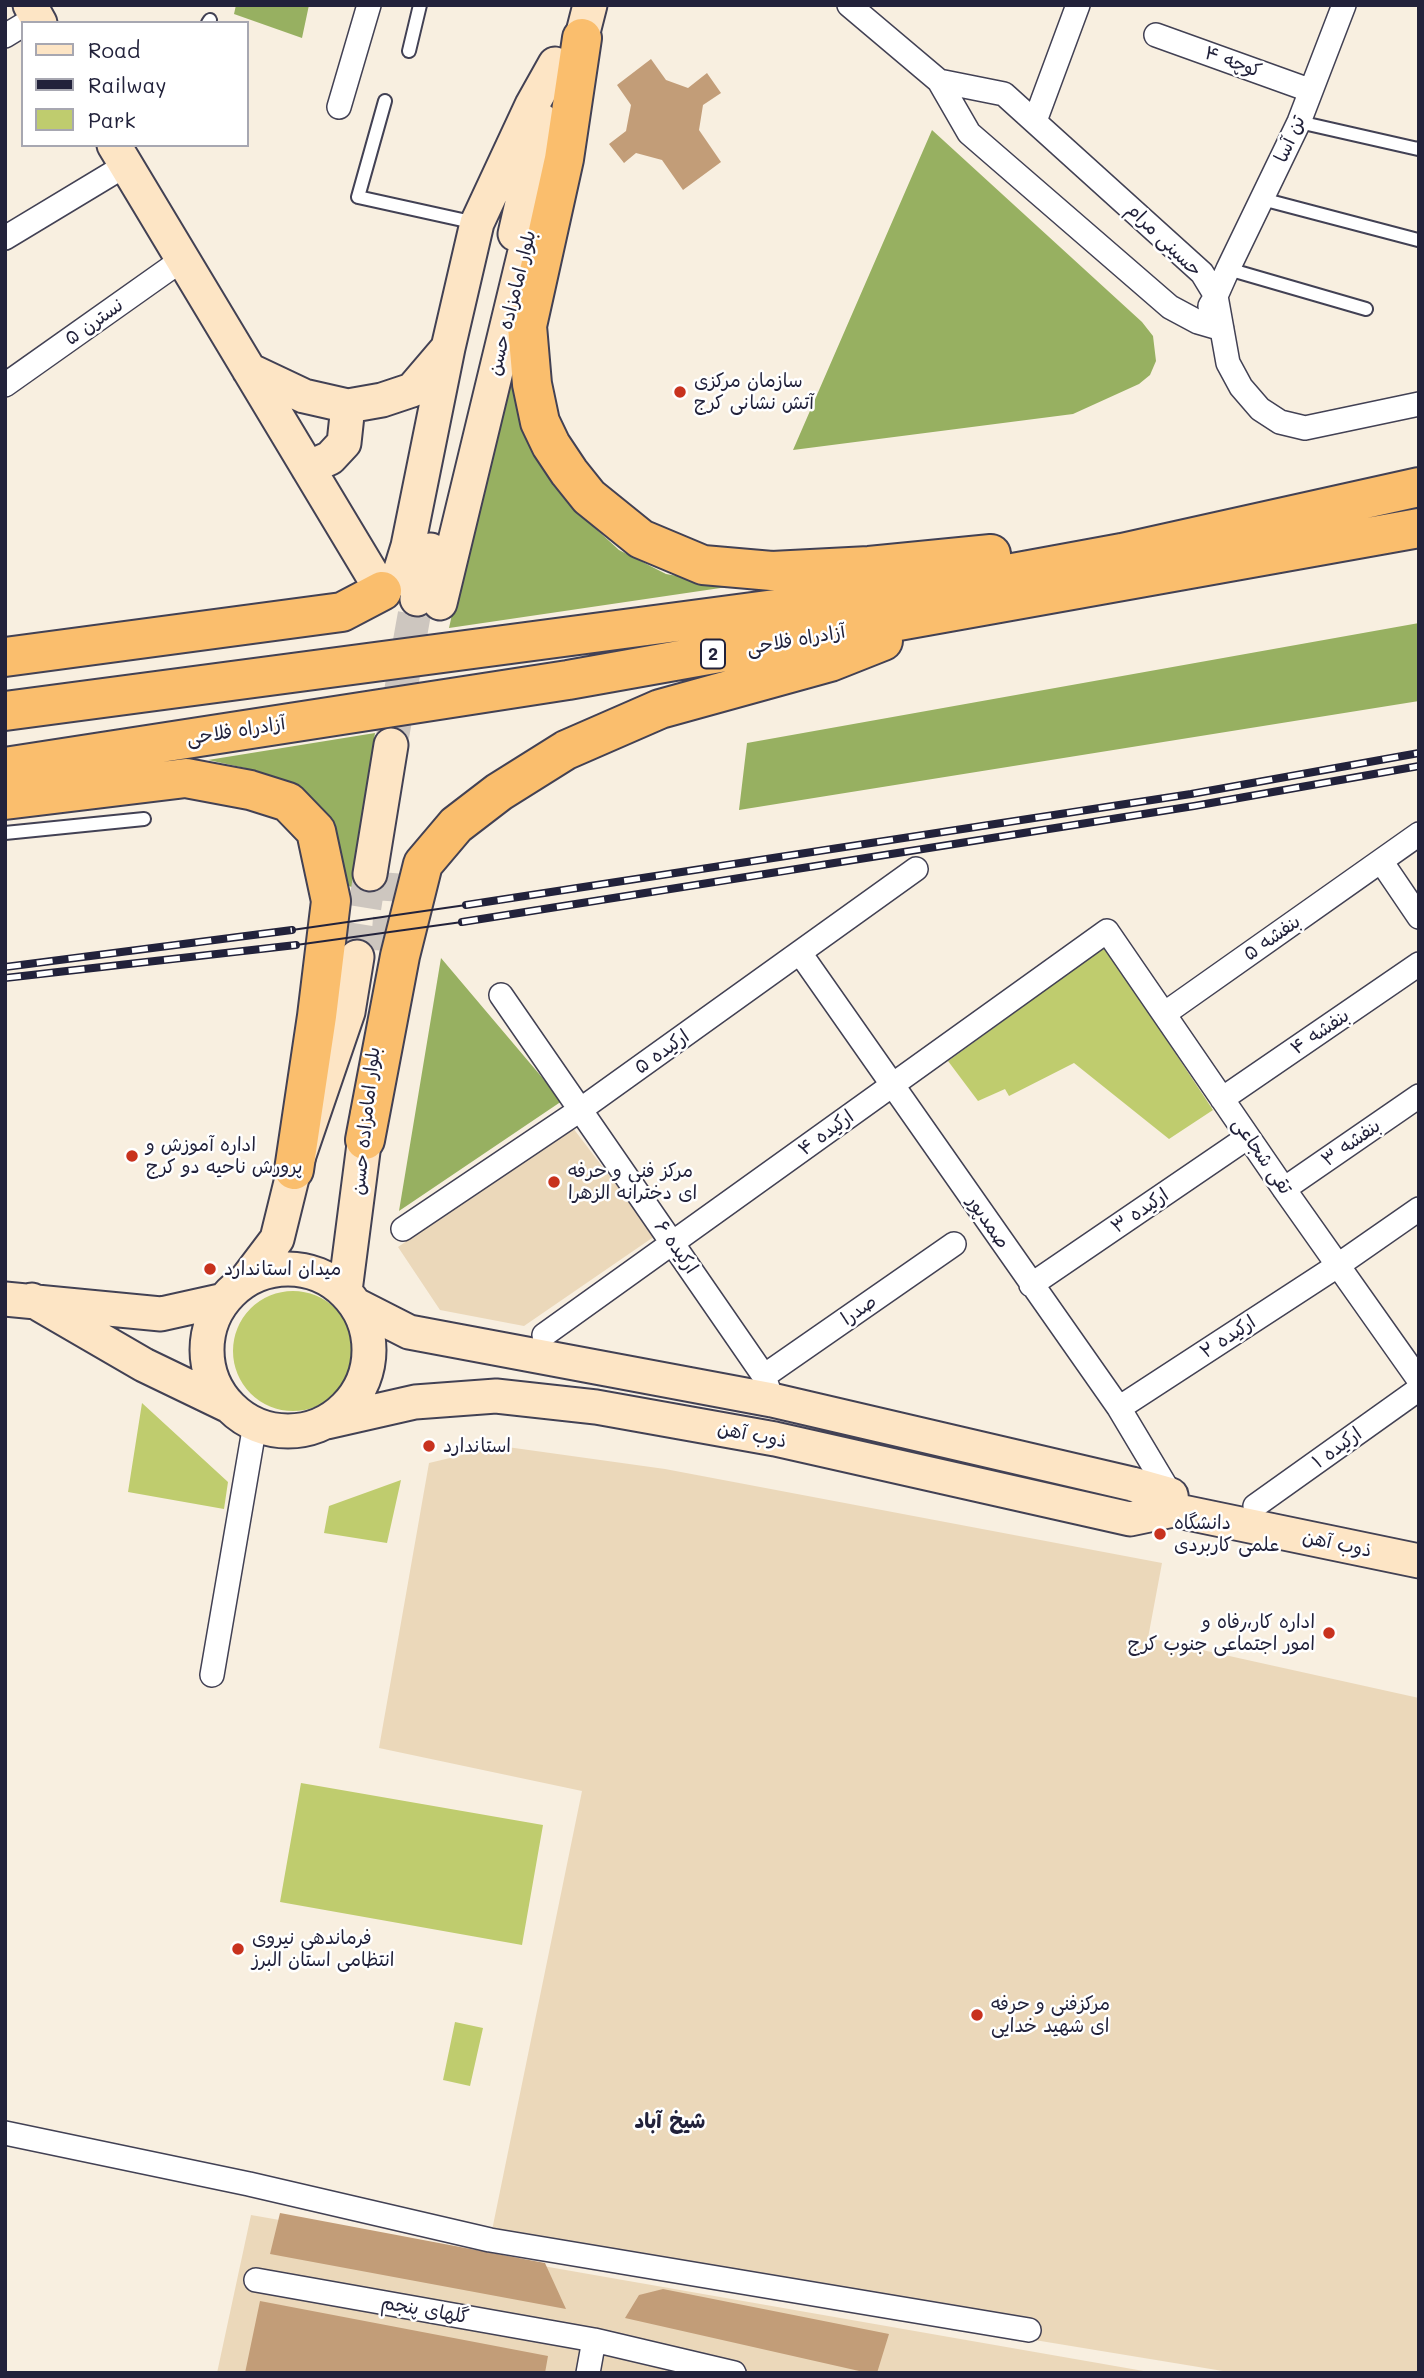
<!DOCTYPE html>
<html>
<head>
<meta charset="utf-8">
<style>
  body { margin:0 }
  #map { position:relative; width:1424px; height:2378px; overflow:hidden; background:#f8efe0; font-family:Mali,sans-serif }
  canvas { display:block }
  .frame { position:absolute; inset:0; border:7px solid #22223b; pointer-events:none }
  .legend { position:absolute; left:21px; top:21px; width:228px; height:126px; box-sizing:border-box; background:#fff; border:2px solid #a7a7b1; margin:0; padding:9px 12px; list-style:none; font-size:21px; color:#22223b }
  .legend li { display:flex; align-items:center; gap:14px; height:35px }
  .legend b { width:35px; border:2px solid #a7a7b1 }
</style>
</head>
<body>
<div id="map">
<canvas width="1424" height="2378"></canvas>
<div class="frame"></div>
<ul class="legend">
<li><b style="height:9px;background:#fde5c5"></b>Road</li>
<li><b style="height:9px;background:#22223b"></b>Railway</li>
<li><b style="height:19px;background:#bfcc6e"></b>Park</li>
</ul>
</div>
<script>
const g = document.querySelector('canvas').getContext('2d');
g.lineJoin = 'round';
function paint(path, color) { g.fillStyle = color; g.fill(path, 'evenodd'); }
const shape = rows => new Path2D(rows.map(r => 'M' + r).join(''));
function strokePath(path, color, width, dash) { g.strokeStyle = color; g.lineWidth = width; g.lineCap = dash ? 'butt' : 'round'; g.setLineDash(dash || []); g.stroke(path); }
function write(font, color, halo, rows, align = 'center') {
  g.font = font + ' Mali,"Playpen Sans Arabic",sans-serif'; g.lineWidth = 5; g.setLineDash([]); g.textBaseline = 'middle'; g.strokeStyle = halo; g.fillStyle = color; for (const [text, x, y, turn = 0] of rows) {
    g.save(); g.translate(x, y); g.rotate((+turn || 0) * Math.PI / 180); g.textAlign = isNaN(turn) ? turn : align; if (halo) g.strokeText(text, 0, 0); g.fillText(text, 0, 0); g.restore();
  }
}
const built = shape([
  [573,1128,655,1236,524,1326,440,1310,398,1247],
  [500,1446,665,1469,1162,1563,1148,1638,1419,1698,1419,2373,1235,2373,986,2332,490,2240,582,1791,379,1748,429,1463],
  [251,2215,1155,2373,217,2373]
]);
const green = shape([
  [1105,947,1213,1110,1169,1139,1074,1063,1009,1096,1005,1089,978,1101,948,1061],
  '233 1351a60 60 0 1 1 120 0a60 60 0 1 1-120 0Z',
  [142,1403,228,1482,224,1509,128,1492],
  [401,1480,387,1543,324,1533,329,1506],
  [301,1783,543,1825,522,1945,280,1902],
  [455,2022,483,2028,470,2086,443,2080]
]);
const forest = shape([
  [236,5,309,5,302,38,234,14],
  [932,130,1142,322,1153,336,1156,361,1150,375,1139,384,1073,414,793,450],
  [513,339,542,465,571,506,619,550,666,574,734,586,449,628],
  [1419,623,1419,701,739,810,747,743],
  [375,733,352,887,342,884,268,781,245,768,208,760],
  [441,958,562,1101,399,1211]
]);
const building = shape([
  [651,59,666,80,688,88,707,73,721,93,703,105,699,130,721,162,683,190,662,160,636,153,624,163,609,144,626,131,631,105,617,85],
  [280,2213,545,2263,566,2309,270,2254],
  [663,2289,889,2334,877,2373,868,2373,625,2318,639,2295],
  [260,2301,548,2356,545,2373,245,2373]
]);
const secondaryTunnel = shape([
  [391,745,417,599],
  [387,951,393,873],
  [357,957,370,874]
]);
const lane = shape([
  [208,23,210,20],
  [409,51,420,5],
  [385,101,358,197,476,223],
  [1299,122,1418,149,1419,148],
  [1262,199,1418,240],
  [1228,269,1366,309],
  [5,833,144,819]
]);
const street = shape([
  [849,5,939,81,969,133,1170,307,1198,322,1222,329],
  [1156,35,1309,90],
  [5,36,23,25],
  [939,81,1004,94,1202,273,1216,296,1228,363,1241,387,1260,409,1280,422,1305,428,1419,404],
  [339,107,369,5],
  [1035,121,1078,5],
  [5,238,126,165],
  [1210,306,1216,296,1228,269,1299,122,1344,5],
  [5,385,183,259],
  [1381,861,1419,917],
  [800,953,1119,1408,1171,1495],
  [501,995,764,1376,772,1400],
  [1164,1014,1419,834],
  [1222,1099,1419,964],
  [1284,1189,1419,1096],
  [403,1229,580,1110,916,869],
  [1031,1285,1248,1137],
  [544,1335,1107,931,1284,1189,1419,1380],
  [764,1376,954,1244],
  [1119,1408,1337,1266,1419,1209],
  [1255,1506,1419,1389],
  [212,1675,255,1424],
  [5,2133,249,2184,490,2240,1029,2330],
  [256,2280,594,2340,734,2373],
  [588,2373,594,2340]
]);
const secondary = shape([
  [30,5,40,23],
  [575,64,590,5],
  [114,145,382,591,400,572,408,546,448,348,477,223,532,105,555,64],
  [515,234,541,120],
  [249,370,304,396,348,406,382,400,412,390,447,349],
  [308,468,330,458,344,443,348,406],
  [417,599,431,550],
  [440,603,535,210],
  [370,874,391,745],
  '207 1350a81 81 0 1 1 162 0a81 81 0 1 1-162 0Z',
  [246,1280,277,1239,294,1170,348,1012,357,957],
  [345,1291,368,1113],
  [5,1299,161,1314,224,1300],
  [32,1300,144,1365,227,1405],
  [356,1305,409,1332,772,1400,1132,1484,1171,1495,1173,1510],
  [327,1422,415,1402,496,1396,596,1407,775,1439,1130,1519,1173,1510,1419,1561]
]);
const highway = shape([
  [582,38,564,159,527,326,532,384,540,422,551,445,569,472,589,497,641,539,703,565,772,571,869,566,991,554],
  [5,657,342,612,382,591],
  [5,711,926,589,1122,553,1419,487],
  [5,767,568,680,1419,528],
  [5,800,186,778,250,790,288,802,316,831,331,901,317,1016,294,1170],
  [365,1140,400,956,423,864,456,825,499,792,566,750,660,709,830,662,883,641]
]);
const tram = shape([
  [292,930,466,905],
  [296,945,462,922]
]);
const rail = shape([
  [466,905,1191,794,1419,753],
  [462,922,1194,806,1419,766],
  [5,967,292,930],
  [5,978,296,945]
]);
const markers = [
  [680,392,7,"#c8321e"],
  [132,1156,7,"#c8321e"],
  [554,1182,7,"#c8321e"],
  [210,1269,7,"#c8321e"],
  [429,1446,7,"#c8321e"],
  [1160,1534,7,"#c8321e"],
  [1329,1633,7,"#c8321e"],
  [238,1949,7,"#c8321e"],
  [977,2015,7,"#c8321e"]
];
const shields = [
  [713,654,24]
];
const shieldNames = [
  ["2",713,654]
];
const streetNames = [
  ["کوچه ۴",1233,62,20],
  ["تن آسا",1290,139,-66],
  ["حسینی مرام",1164,240,44],
  ["بلوار امامزاده حسن",512,303,-76],
  ["نسترن ۵",94,322,-35],
  ["آزادراه فلاحی",796,640,-10],
  ["آزادراه فلاحی",236,731,-9],
  ["بنفشه ۵",1272,938,-35],
  ["بنفشه ۴",1320,1032,-34],
  ["ارکیده ۵",662,1052,-35],
  ["بلوار امامزاده حسن",366,1121,-84],
  ["ارکیده ۴",826,1133,-36],
  ["بنفشه ۳",1351,1143,-35],
  ["تقی شجاعی",1262,1156,55],
  ["ارکیده ۳",1140,1211,-34],
  ["صمدپور",988,1222,56],
  ["ارکیده ۶",676,1247,55],
  ["صدرا",859,1310,-35],
  ["ارکیده ۲",1228,1337,-33],
  ["ذوب آهن",752,1435,11],
  ["ارکیده ۱",1337,1448,-36],
  ["ذوب آهن",1337,1544,12],
  ["گلهای پنجم",425,2310,10]
];
const poiNames = [
  ["سازمان مرکزی",694,381],
  ["آتش نشانی کرج",694,403],
  ["اداره آموزش و",146,1145],
  ["پرورش ناحیه دو کرج",146,1167],
  ["مرکز فنی و حرفه",568,1171],
  ["ای دخترانه الزهرا",568,1193],
  ["میدان استاندارد",224,1269],
  ["استاندارد",443,1446],
  ["دانشگاه",1174,1523],
  ["علمی کاربردی",1174,1545],
  ["اداره کار،رفاه و",1315,1622,"right"],
  ["امور اجتماعی جنوب کرج",1315,1644,"right"],
  ["فرماندهی نیروی",252,1938],
  ["انتظامی استان البرز",252,1960],
  ["مرکزفنی و حرفه",991,2004],
  ["ای شهید خدایی",991,2026]
];
const neighbourhoodNames = [
  ["شیخ آباد",670,2122]
];
paint(built, '#ebd8ba');
paint(green, '#bfcc6e');
paint(forest, '#97b061');
paint(building, '#c29d78');
strokePath(secondaryTunnel, '#cdc6bf', 33, [33, 17]);
strokePath(lane, '#424154', 16);
strokePath(street, '#424154', 26);
strokePath(secondary, '#424154', 37);
strokePath(highway, '#424154', 42);
strokePath(lane, '#fff', 12);
strokePath(street, '#fff', 23);
strokePath(secondary, '#fde5c5', 33);
strokePath(highway, '#fabe6d', 38);
strokePath(tram, '#22223b', 2);
strokePath(rail, '#22223b', 8);
strokePath(rail, '#fff', 5, [16]);
for (const [x, y, r, color] of markers) { const dot = new Path2D(); dot.arc(x, y, r, 0, 2 * Math.PI); g.fillStyle = color; g.fill(dot); strokePath(dot, '#fff', 2.5); }
for (const [x, y, w] of shields) { const box = new Path2D(); box.roundRect(x - w / 2, y - 14.5, w, 29, 5); g.fillStyle = '#fff'; g.fill(box); strokePath(box, '#22223b', 2); }
write('bold 18px', '#22223b', null, shieldNames);
write('19px', '#22223b', '#fff', streetNames);
write('19px', '#22223b', '#fff', poiNames, 'left');
write('bold 21px', '#22223b', '#fff', neighbourhoodNames);
</script>
</body>
</html>
